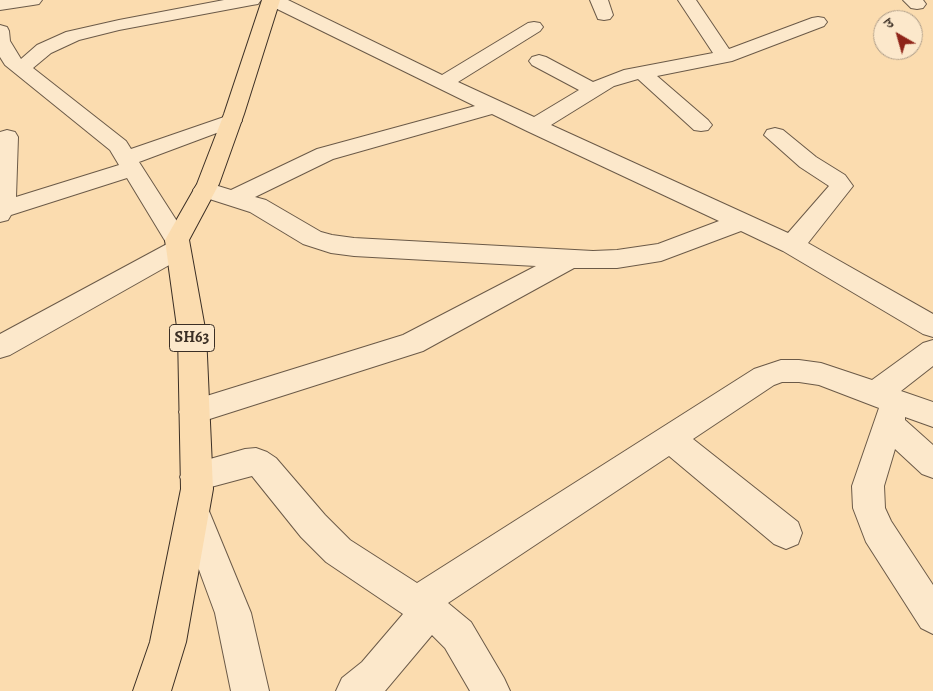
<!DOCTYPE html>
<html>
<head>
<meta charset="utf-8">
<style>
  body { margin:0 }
  #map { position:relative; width:933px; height:691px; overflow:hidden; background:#fbdcaf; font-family:Alegreya,"Noto Serif Devanagari",serif }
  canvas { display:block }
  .north { position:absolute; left:873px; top:10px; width:50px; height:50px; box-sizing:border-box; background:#fce8cb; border:1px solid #af9e89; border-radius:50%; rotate:322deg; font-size:14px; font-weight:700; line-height:20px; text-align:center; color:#3b2f25 }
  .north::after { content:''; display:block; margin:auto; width:18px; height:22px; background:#8f2418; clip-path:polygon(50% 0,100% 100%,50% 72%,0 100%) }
</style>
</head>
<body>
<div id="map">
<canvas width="933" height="691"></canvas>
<div class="north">उ</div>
</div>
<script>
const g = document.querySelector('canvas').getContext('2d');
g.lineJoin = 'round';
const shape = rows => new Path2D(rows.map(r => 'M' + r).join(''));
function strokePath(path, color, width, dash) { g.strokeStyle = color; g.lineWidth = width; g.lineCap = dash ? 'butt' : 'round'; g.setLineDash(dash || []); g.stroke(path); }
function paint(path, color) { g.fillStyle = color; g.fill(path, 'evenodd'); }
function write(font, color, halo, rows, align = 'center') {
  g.font = font + ' Alegreya,serif'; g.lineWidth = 5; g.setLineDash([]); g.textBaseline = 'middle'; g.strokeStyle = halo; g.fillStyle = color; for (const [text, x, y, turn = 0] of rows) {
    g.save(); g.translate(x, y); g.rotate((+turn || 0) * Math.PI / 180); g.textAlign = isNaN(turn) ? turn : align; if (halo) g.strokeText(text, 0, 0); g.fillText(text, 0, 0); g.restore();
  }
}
const minor = shape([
  [0,0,42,0,39,4,33,5,0,10,0,0],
  [224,0,261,0,258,4,252,5,119,30,79,40,51,53,33,68,126,141,131,149,224,117,231,115,238,117,242,121,238,125,139,162,189,240,187,244,190,249,187,255,10,355,0,358,0,334,167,244,127,178,11,215,8,220,0,222,0,132,7,130,15,132,18,137,16,197,119,165,110,150,5,65,0,57,0,25,7,27,9,31,10,41,21,59,37,45,66,32,119,20,224,0],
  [264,0,288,0,442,75,528,23,534,22,540,23,543,27,540,31,458,82,534,117,579,90,532,65,529,61,532,57,539,55,546,57,593,82,624,70,713,53,678,0,696,0,729,49,812,18,818,17,824,18,827,22,824,26,732,61,657,76,708,120,712,125,708,130,701,131,694,130,638,79,614,86,551,125,788,233,829,186,800,167,764,135,767,130,775,128,783,130,816,157,845,175,853,186,808,243,933,314,933,337,923,334,783,251,741,231,661,261,617,268,574,268,423,351,194,424,184,421,179,412,184,403,403,335,536,266,354,256,331,253,303,244,250,212,197,195,193,190,197,185,205,182,231,190,317,149,475,106,267,4,264,0],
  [492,114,527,131,719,221,658,244,617,250,593,251,354,238,332,235,321,232,266,200,255,197,333,159,492,114],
  [590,0,608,0,613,15,610,19,604,20,598,19,590,0],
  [903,0,923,0,926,4,923,8,917,9,911,8,903,0],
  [933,340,933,366,901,391,933,402,933,427,905,417,905,420,933,445,933,478,922,474,895,449,884,486,885,508,891,521,933,585,933,634,921,628,866,542,853,508,852,486,879,408,819,385,799,382,782,382,774,385,693,439,798,522,802,533,798,544,786,549,774,544,669,456,448,603,471,622,504,678,510,691,470,691,445,648,432,635,385,691,336,691,342,678,362,662,403,614,326,562,301,537,252,476,196,491,185,487,180,477,185,467,196,463,245,449,256,448,267,452,276,458,325,515,350,540,417,583,754,369,781,360,799,360,821,363,872,380,923,343,933,340],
  [193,495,204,499,251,613,269,691,231,691,215,613,177,510,182,499,193,495]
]);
const major = shape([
  [262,0,280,0,244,114,219,184,189,240,206,334,213,489,186,642,171,691,133,691,150,642,181,489,178,334,165,240,197,184,224,114,262,0]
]);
const shields = [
  [192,338,45]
];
const shieldNames = [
  ["SH63",192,338]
];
strokePath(minor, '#6b5a48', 2);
strokePath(major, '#3b2f25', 2);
paint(minor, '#fce8cb');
paint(major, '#fbdcaf');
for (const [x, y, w] of shields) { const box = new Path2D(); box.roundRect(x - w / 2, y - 13.5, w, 27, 4); g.fillStyle = '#fce8cb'; g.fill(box); strokePath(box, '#3b2f25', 1); }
write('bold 16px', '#3b2f25', null, shieldNames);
</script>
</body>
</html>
